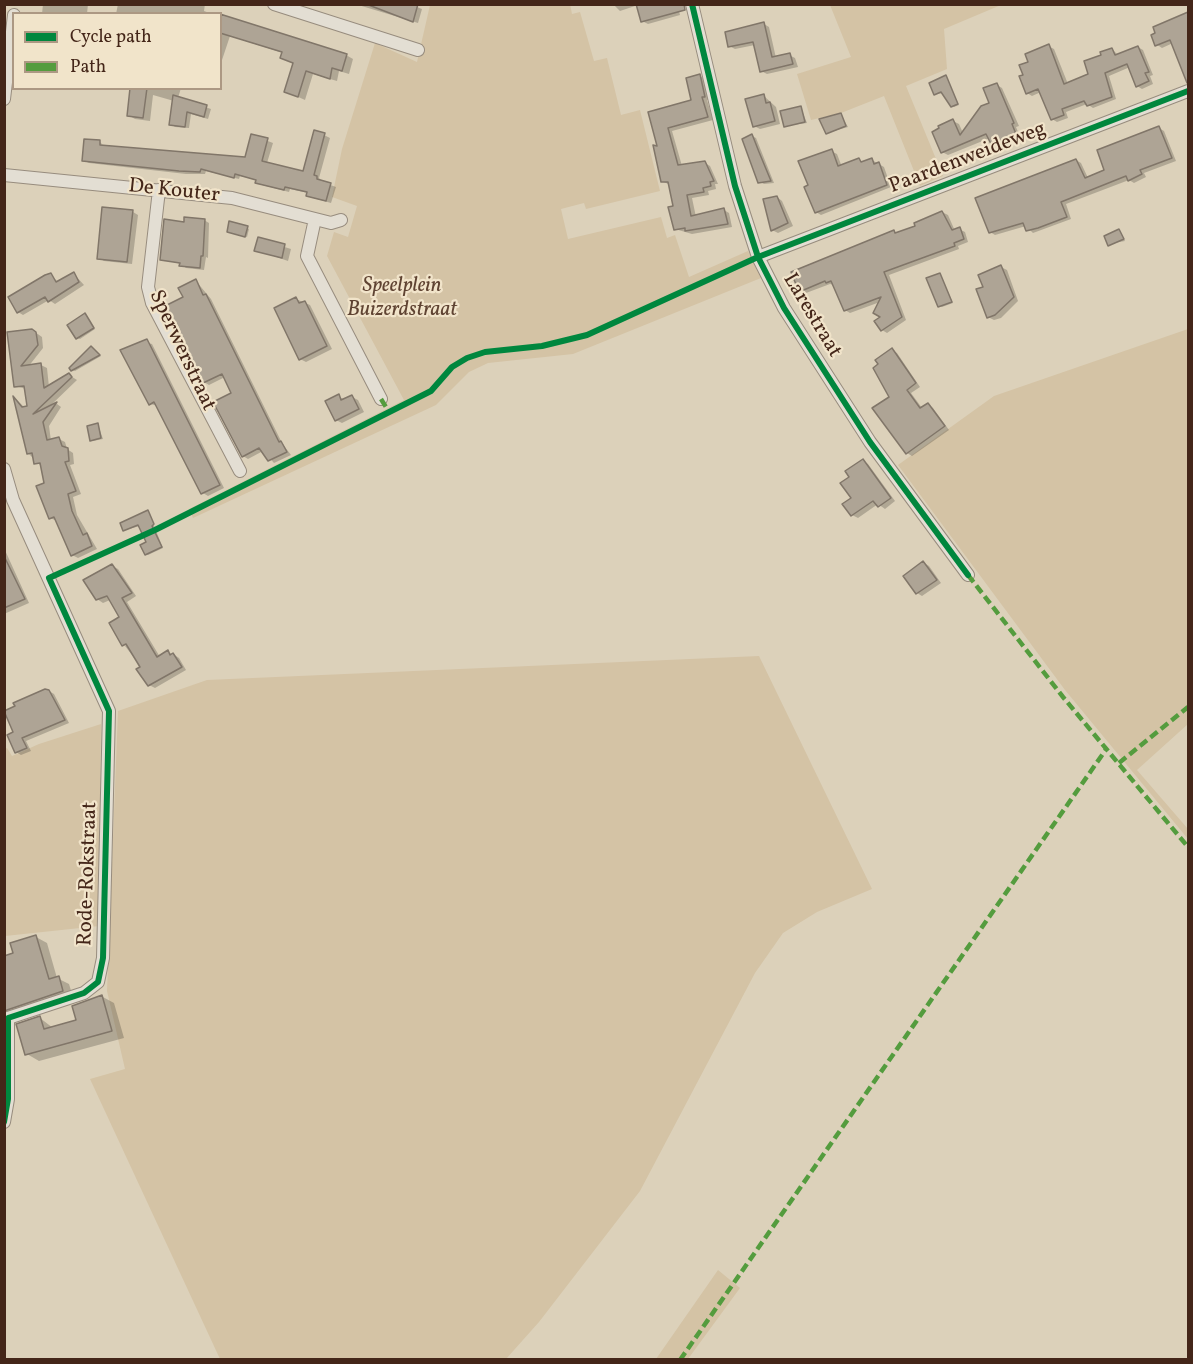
<!DOCTYPE html>
<html>
<head>
<meta charset="utf-8">
<style>
  body { margin:0 }
  #map { position:relative; width:1193px; height:1364px; overflow:hidden; background:#dcd1ba; font-family:Vollkorn,serif }
  canvas { display:block }
  .frame { position:absolute; inset:0; border:6px solid #442619; pointer-events:none }
  .legend { position:absolute; left:12px; top:12px; width:210px; height:78px; box-sizing:border-box; background:#f1e4ca; border:2px solid #ac9883; margin:0; padding:8px 10px; list-style:none; font-size:18px; color:#442619 }
  .legend li { display:flex; align-items:center; gap:12px; height:30px }
  .legend b { width:30px; border:2px solid #ac9883 }
</style>
</head>
<body>
<div id="map">
<canvas width="1193" height="1364"></canvas>
<div class="frame"></div>
<ul class="legend">
<li><b style="height:8px;background:#00873e"></b>Cycle path</li>
<li><b style="height:8px;background:#549c3e"></b>Path</li>
</ul>
</div>
<script>
const g = document.querySelector('canvas').getContext('2d');
g.lineJoin = 'round';
function paint(path, color) { g.fillStyle = color; g.fill(path, 'evenodd'); }
const shape = rows => new Path2D(rows.map(r => 'M' + r).join(''));
function strokePath(path, color, width, dash) { g.strokeStyle = color; g.lineWidth = width; g.lineCap = dash ? 'butt' : 'round'; g.setLineDash(dash || []); g.stroke(path); }
function write(font, color, halo, rows, align = 'center') {
  g.font = font + ' Vollkorn,serif'; g.lineWidth = 4.5; g.setLineDash([]); g.textBaseline = 'middle'; g.strokeStyle = halo; g.fillStyle = color; for (const [text, x, y, turn = 0] of rows) {
    g.save(); g.translate(x, y); g.rotate((+turn || 0) * Math.PI / 180); g.textAlign = isNaN(turn) ? turn : align; if (halo) g.strokeText(text, 0, 0); g.fillText(text, 0, 0); g.restore();
  }
}
const green = shape([
  [570,4,572,14,580,12,594,61,607,58,621,115,640,110,660,191,586,209,584,203,561,209,568,239,661,217,667,238,675,235,689,277,748,251,761,278,573,354,488,363,469,372,436,405,193,518,189,509,404,400,327,256,334,232,348,237,357,206,332,197,342,149,375,43,417,62,430,5],
  [830,5,1001,5,944,29,947,69,906,86,943,176,920,186,884,96,841,113,811,120,797,74,851,57],
  [1188,329,1188,724,1137,770,1188,829,1188,839,1065,690,898,465,994,396],
  [759,656,872,889,817,912,783,933,755,973,640,1191,539,1322,506,1359,220,1359,90,1079,125,1069,107,991,118,711,207,680],
  [101,724,99,926,5,936,5,749,7,748,12,756,39,744],
  [718,1270,740,1288,688,1359,656,1359]
]);
const shadow = shape([
  [43,4,88,4,87,14,42,14],
  [118,4,205,4,204,11,212,14,116,14],
  [355,4,409,4,422,9,418,23],
  [613,4,677,4,680,15,648,24,642,21,638,5,620,11],
  [1188,14,1188,70,1173,43,1162,48,1156,44,1155,28],
  [220,16,346,55,353,59,349,74,339,71,337,81,313,74,305,100,285,91,295,64,281,58,283,53,230,36,220,66],
  [764,24,769,27,776,58,789,55,795,58,798,67,767,74,761,71,755,45,735,49,729,46],
  [1048,46,1054,49,1068,84,1090,75,1103,56,1112,49,1118,55,1138,47,1143,50,1153,75,1150,76,1153,84,1142,89,1137,86,1130,67,1109,76,1116,99,1093,108,1087,104,1066,112,1068,118,1057,122,1052,119,1041,92,1032,96,1027,93,1025,75,1030,63],
  [700,76,705,79,710,99,707,100,713,120,672,131,682,166,705,163,710,166,718,184,715,184,716,189,708,191,709,195,692,198,696,217,724,210,729,213,732,227,692,234,675,229,670,185,662,181,660,148,650,113,693,101],
  [946,77,959,105,954,107,943,93,935,94],
  [997,85,1002,88,1019,126,1016,127,1020,137,998,146,990,138,948,155,942,152,953,121,959,124,963,133,991,104],
  [131,88,181,88,178,98,211,109,208,119,191,114,189,128,175,127,171,124,174,101,153,95,150,121,135,119,128,115],
  [764,96,776,107,780,124,760,129,754,126],
  [801,108,807,123,785,126],
  [841,115,848,127,827,133],
  [1159,128,1164,131,1176,161,1144,173,1146,177,1134,183,1129,180,1066,204,1071,219,1033,233,1026,226,995,235,990,232,1076,160,1081,163,1088,178,1106,170],
  [252,135,273,143,267,163,304,173,324,135,330,138,319,178,322,182,336,187,331,203,313,198,308,193,290,189,289,192,262,185,258,180,240,176,239,179,206,171,205,174,186,174,89,163,83,160,100,142,105,147,247,159],
  [752,136,756,138,774,183,764,184,760,182],
  [831,151,837,154,842,167,859,160,864,163,872,160,884,167,891,187,821,215,816,212,810,186],
  [777,197,782,201,793,226,778,233,772,230],
  [104,209,133,212,138,215,132,264,104,261,99,258],
  [942,212,948,215,955,231,959,229,965,232,968,242,958,246,959,249,889,275,906,320,887,333,882,330,880,302,850,313,845,310,834,285,830,284,806,293,801,290,893,232,897,234,917,227],
  [204,220,209,223,208,258,206,257,204,270,186,268,181,264,161,259,185,223],
  [247,228,249,229,247,237,231,233],
  [1119,231,1125,241,1109,244],
  [259,239,291,249,288,261,256,250],
  [1001,267,1007,270,1018,301,1001,318,994,320,988,317,985,288],
  [74,274,84,285,55,304,49,300,23,315,18,312,51,275,59,283],
  [940,274,953,303,942,307,940,306],
  [196,281,211,299,282,443,291,455,274,463,263,451,248,459,243,456,233,393,225,377,209,385,204,382,185,298],
  [296,299,310,305,332,349,306,362,300,359],
  [85,315,95,329,80,339,77,338],
  [32,330,42,337,43,348,28,367,41,365,47,368,49,387,69,375,77,380,49,407,57,404,61,407,49,426,51,441,59,439,65,442,67,449,73,453,74,464,70,465,81,494,73,497,77,515,97,549,78,558,72,555,57,521,50,518,41,466,28,453,16,399,25,408,28,408,26,389,15,386,9,333],
  [141,341,152,344,224,488,208,496,203,493,158,406,150,404,122,351],
  [94,349,101,356,75,371,72,370],
  [892,350,897,353,920,387,911,393,922,408,928,404,933,408,949,430,912,456,907,453,891,397],
  [338,396,345,400,352,397,358,400,364,412,342,423,336,420],
  [98,425,103,439,93,441,91,440],
  [863,461,868,464,895,501,885,509,878,504,858,518,852,515,851,477],
  [148,511,163,548,148,555,146,554,148,543,140,526,125,530],
  [4,548,29,603,4,614],
  [924,563,929,566,941,583,922,596,917,593],
  [112,566,118,569,136,596,127,602,160,657,168,652,173,654,179,658,186,670,155,688,149,685,142,668,125,646,133,641,123,645,121,617,110,600,103,603,97,599],
  [49,691,54,694,69,723,26,741,31,751,21,755,16,752,15,733],
  [36,937,47,943,57,978,69,984,73,997,4,1019,4,957,15,954],
  [101,996,114,1003,124,1038,39,1061,27,1054,40,1018,53,1028,78,1021]
]);
const building = shape([
  [366,4,418,4,413,22,366,4],
  [636,4,684,4,685,10,641,22,636,4],
  [1188,12,1188,83,1187,83,1170,40,1155,46,1151,35,1155,33,1153,27,1188,12],
  [220,14,347,54,342,71,332,68,330,79,306,71,298,97,284,92,293,63,280,58,282,52,220,33,220,14],
  [764,22,772,57,790,53,793,64,760,72,753,42,728,47,725,32,764,22],
  [1049,44,1064,84,1088,74,1084,61,1101,55,1100,52,1112,48,1115,55,1138,46,1149,72,1145,73,1149,81,1136,87,1127,64,1105,73,1112,97,1087,106,1084,101,1062,109,1064,115,1051,120,1038,89,1026,94,1019,76,1023,75,1019,65,1028,62,1025,54,1049,44],
  [700,74,705,97,702,97,708,117,668,128,678,165,705,161,714,181,710,182,711,186,703,188,704,192,687,195,691,216,724,208,728,224,685,231,685,228,674,230,668,207,673,206,668,182,661,182,653,145,657,146,648,112,691,100,686,78,700,74],
  [946,75,958,104,951,107,941,92,934,95,929,83,946,75],
  [997,83,1014,123,1012,124,1016,134,991,144,986,134,941,153,932,132,939,128,938,126,953,119,960,135,981,106,989,103,983,88,997,83],
  [130,88,147,88,143,118,127,116,130,88],
  [764,94,766,103,770,102,775,121,753,127,745,99,764,94],
  [173,95,207,105,204,117,187,112,185,127,169,125,173,95],
  [801,106,805,122,784,127,780,111,801,106],
  [841,113,846,126,826,134,819,119,841,113],
  [1159,126,1172,158,1140,170,1142,174,1128,181,1126,176,1061,202,1067,217,1038,228,1026,231,1023,223,989,233,975,198,1076,159,1085,178,1104,170,1097,150,1159,126],
  [314,130,325,133,314,175,317,176,317,179,331,183,326,201,306,196,307,192,285,187,284,190,255,183,256,180,235,174,234,178,201,169,200,172,179,171,82,161,84,139,100,140,100,145,245,157,251,134,268,138,262,161,303,171,314,130],
  [752,134,759,152,771,181,758,183,742,139,752,134],
  [832,149,838,166,859,158,861,162,872,158,874,164,879,162,887,185,815,213,804,187,808,185,798,161,832,149],
  [777,196,788,223,771,231,763,199,777,196],
  [102,207,133,210,127,262,97,259,102,207],
  [942,211,952,230,960,227,964,239,954,243,955,246,884,272,902,317,881,331,874,321,880,317,873,313,881,297,844,311,831,281,826,283,825,281,799,292,791,272,894,230,895,233,915,226,914,223,942,211],
  [184,217,205,219,203,256,201,256,200,268,179,266,180,263,160,260,164,219,184,222,184,217],
  [229,221,248,226,245,237,227,232,229,221],
  [1119,229,1124,239,1108,246,1104,236,1119,229],
  [258,237,285,244,282,258,254,251,258,237],
  [1001,265,1014,297,995,315,987,318,976,289,983,287,978,275,1001,265],
  [74,272,79,282,48,302,45,297,17,313,8,297,45,275,51,273,56,282,74,272],
  [940,273,952,302,938,307,926,278,940,273],
  [196,279,203,295,206,294,279,442,281,441,287,452,268,461,259,448,242,457,213,402,231,393,222,374,203,383,165,306,183,297,178,288,196,279],
  [296,297,299,303,305,301,327,346,299,360,274,308,296,297],
  [85,313,94,328,76,339,67,325,85,313],
  [32,329,36,332,38,345,21,366,41,363,44,388,69,373,72,377,33,414,57,402,43,422,47,440,59,437,62,446,68,448,69,461,65,462,76,491,68,494,72,511,83,535,87,533,92,546,71,556,54,517,49,519,36,486,44,483,40,463,34,464,32,453,27,454,13,396,22,407,27,406,24,386,14,387,7,332,32,329],
  [147,339,220,485,201,494,154,402,149,405,120,350,147,339],
  [91,346,100,355,71,371,69,368,91,346],
  [892,348,916,383,907,390,920,408,928,403,945,426,906,454,872,408,889,397,873,368,878,364,875,360,892,348],
  [339,394,341,400,352,395,359,409,335,421,325,401,339,394],
  [98,423,101,438,90,441,87,426,98,423],
  [863,459,891,498,878,507,873,501,851,516,842,504,851,498,840,483,849,477,845,471,863,459],
  [148,510,154,524,152,526,162,547,145,555,140,545,146,542,138,525,123,531,120,523,148,510],
  [4,556,25,599,4,608,4,556],
  [923,561,937,580,916,594,903,576,923,561],
  [112,564,132,593,122,598,157,657,168,650,170,655,173,653,182,667,148,686,136,669,140,667,126,644,122,646,109,623,119,617,107,596,96,600,83,580,112,564],
  [45,689,49,690,65,720,22,738,27,748,15,753,7,735,13,732,4,711,15,706,13,703,45,689],
  [36,935,49,979,59,976,63,991,4,1011,4,956,13,953,10,943,36,935],
  [102,995,112,1031,25,1055,16,1024,40,1016,44,1029,76,1020,72,1006,102,995]
]);
const minor = shape([
  [274,4,418,50],
  [692,4,735,186,758,257,784,308,870,442,968,575],
  [4,99,14,15],
  [4,175,232,198,331,223,341,220],
  [159,190,148,287,152,303,240,471],
  [315,219,307,256,381,399],
  [758,257,1188,91],
  [4,469,13,500,109,711,103,958,98,982,84,993,8,1018,8,1099,4,1122]
]);
const quiet = shape([
  [381,399,389,412],
  [968,575,1063,697,1188,847],
  [1119,763,1188,707],
  [680,1360,1107,748]
]);
const cycleway = shape([
  [692,4,735,186,758,257,784,308,870,442,968,575],
  [4,1122,8,1099,8,1018,84,993,98,982,103,958,109,711,49,578,155,530,431,391,452,367,467,358,485,352,542,346,587,335,758,257,1188,91]
]);
const streetNames = [
  ["Paardenweideweg",968,159,-21],
  ["De Kouter",174,192,6],
  ["Larestraat",811,316,59],
  ["Sperwerstraat",181,351,65],
  ["Rode-Rokstraat",89,874,-88]
];
const parkNames = [
  ["Speelplein",402,287],
  ["Buizerdstraat",402,311]
];
paint(green, '#d4c3a5');
paint(shadow, '#0003');
paint(building, '#aea495');
strokePath(building, '#817669', 1.5);
strokePath(minor, '#978c7e', 14);
strokePath(minor, '#e3ded3', 12);
strokePath(quiet, '#549c3e', 4.5, [9, 4.5]);
strokePath(cycleway, '#00873e', 6);
write('21px', '#442619', '#f1e4ca', streetNames);
write('italic 21px', '#5f4332', '#f1e4ca', parkNames);
</script>
</body>
</html>
